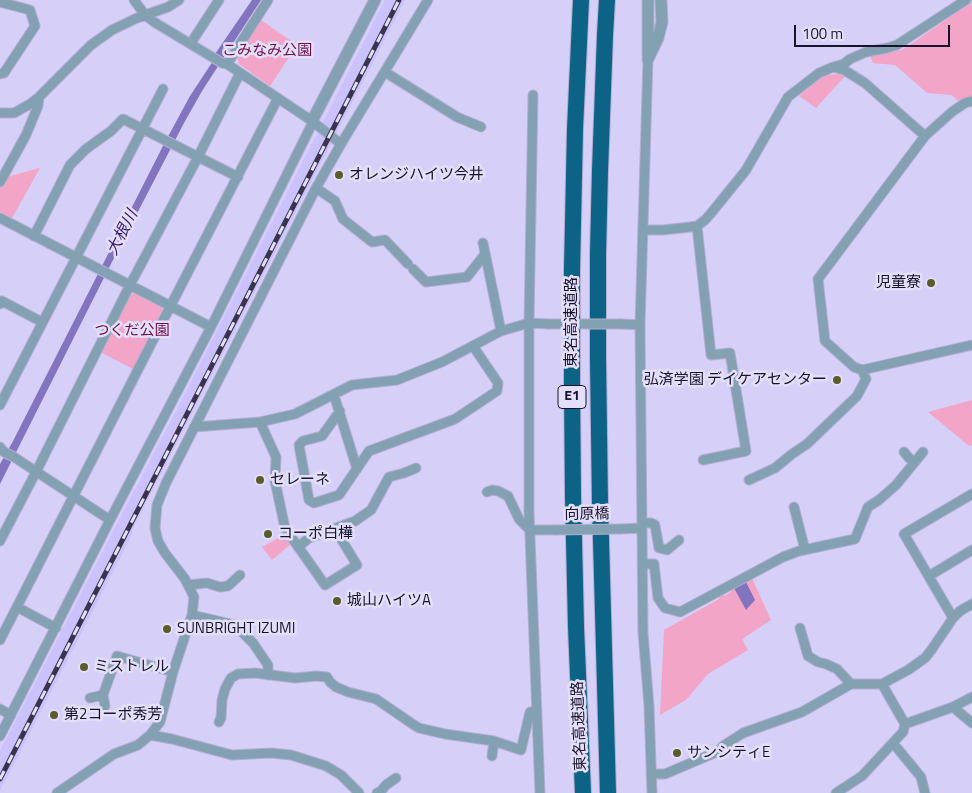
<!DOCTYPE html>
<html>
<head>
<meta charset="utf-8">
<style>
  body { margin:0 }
  #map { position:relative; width:972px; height:793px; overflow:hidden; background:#d6d0f8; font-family:"Titillium Web",sans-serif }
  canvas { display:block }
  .scale { position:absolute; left:794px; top:25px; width:156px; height:22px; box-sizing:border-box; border:2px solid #19142b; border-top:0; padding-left:6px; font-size:15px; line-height:18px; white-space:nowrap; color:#19142b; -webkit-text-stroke:4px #e3dffa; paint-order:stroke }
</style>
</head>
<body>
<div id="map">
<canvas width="972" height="793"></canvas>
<div class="scale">100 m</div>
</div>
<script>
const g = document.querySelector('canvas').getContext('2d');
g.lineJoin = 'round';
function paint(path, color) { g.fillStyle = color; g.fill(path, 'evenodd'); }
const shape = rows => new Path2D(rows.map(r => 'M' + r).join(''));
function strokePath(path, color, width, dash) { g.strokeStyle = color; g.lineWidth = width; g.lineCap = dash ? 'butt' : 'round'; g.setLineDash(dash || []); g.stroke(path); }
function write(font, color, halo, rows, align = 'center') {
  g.font = font + ' "Titillium Web","Noto Sans JP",sans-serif'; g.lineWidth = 5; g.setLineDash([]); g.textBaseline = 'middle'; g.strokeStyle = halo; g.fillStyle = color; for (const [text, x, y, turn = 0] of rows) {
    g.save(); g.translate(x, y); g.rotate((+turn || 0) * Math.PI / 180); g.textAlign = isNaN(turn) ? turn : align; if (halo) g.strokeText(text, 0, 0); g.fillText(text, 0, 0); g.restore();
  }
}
const built = shape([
  [385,0,405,0,133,528,131,537,0,791,0,751,113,531,177,409]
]);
const green = shape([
  [972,2,972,98,965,100,958,101,952,95,927,93,895,65,873,63,870,56,902,50],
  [261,20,297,45,270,86,239,64,237,57],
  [843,74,845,76,816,108,799,96,824,75],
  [40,168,12,218,0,212,0,188,10,176],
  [135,293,162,307,163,311,133,369,100,352,130,295],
  [972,400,972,445,969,446,928,412],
  [285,534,291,544,272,560,262,547],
  [752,578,771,620,742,639,748,650,708,674,686,700,660,715,664,630,719,599,718,597,723,594,725,596,732,591,732,590]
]);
const water = shape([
  [252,0,261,0,202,91,184,123,117,252,0,484,0,464,12,443,164,144,190,96,213,61,215,54],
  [746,582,755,600,746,610,734,588]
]);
const minor = shape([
  [134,0,145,15,154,22,222,63,227,64,312,121,341,144],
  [0,2,30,10,35,26,4,73,0,74],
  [191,43,219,0],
  [648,59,640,325,643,633,649,706,652,793],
  [227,64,268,0],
  [833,67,844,64,850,59,866,52,887,48,897,45,966,0],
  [385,72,457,117,481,127],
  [533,95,529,323,529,511,540,793],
  [972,101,965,103,953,111,925,136,818,279,825,341,854,367,862,370,972,345],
  [0,113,14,113,30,104,39,97,91,45,112,30,137,18,168,7,179,0],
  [0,182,26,135,38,106,39,97],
  [316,188,335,201,343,219,372,242,385,240,408,264],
  [0,218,211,327],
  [697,226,711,355,730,353,746,451,703,460],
  [643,230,663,230,690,227,697,226,705,220,712,212,746,170,788,97,819,73,833,67,844,70,865,83,925,136],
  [34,236,70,165,86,149,111,131,123,119,238,177],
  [483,243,501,331],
  [413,269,426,282,467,277,485,254],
  [0,304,2,301,42,322],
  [621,324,640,325],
  [334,395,357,469],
  [0,405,163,89],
  [340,411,322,436,303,441,299,445,309,500,314,503,339,495,369,451,455,419,497,391,498,383,473,346],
  [260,422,276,457,275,481,285,528,325,585,357,565,335,529],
  [194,427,260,422,295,414,352,385,397,380,442,362,501,331,529,323,549,324],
  [0,447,4,452,14,457,110,520],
  [904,452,909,458,915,462],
  [749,480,775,468,792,454,807,444,857,396,866,379,862,370],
  [487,492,492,490,498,491,508,496,519,519,530,530,555,530],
  [794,507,805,550],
  [642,523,651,523,655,525,659,548,667,550,679,540],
  [620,529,642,528],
  [0,541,36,472,130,285,198,157,240,73],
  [298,547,309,538,355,521,371,510,389,477,404,473,416,468],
  [643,564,654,564,658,598,665,608,680,612,783,557,799,551,855,539,868,507,879,500,896,485,923,452],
  [929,576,972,550],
  [188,585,207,583,220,587,228,586,240,575],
  [17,607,56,628],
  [192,615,235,625,253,643,268,665,268,675],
  [953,618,904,534,972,494],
  [800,628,808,656,818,662,826,664,837,669,851,684],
  [0,640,171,305,278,98],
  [90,698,103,695],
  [105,706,103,695,117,656,173,672],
  [953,707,972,723],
  [0,709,11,715],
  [219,722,221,718,222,700,225,689,231,678,238,674,255,673,295,678,316,676,327,677,330,682,336,687,348,692,376,699,414,725,419,728,445,734,494,741,521,750,530,712,537,710],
  [905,724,953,707,972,697],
  [150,735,172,739,232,755,271,753,291,755,326,766,341,775,359,793],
  [0,736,110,520,211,327,313,122],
  [893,743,921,777,925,793],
  [492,756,494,741],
  [651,774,665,774,719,751,723,746,743,733,802,712,851,684,882,684,908,670,925,658,932,649,953,618,960,611,972,604],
  [57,793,114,754,138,745,150,735,160,722,173,672,192,615,194,597,185,579,165,553,158,541,155,528,157,505,166,483,316,188,341,144,428,0],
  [377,793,381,791,386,785,396,778],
  [836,793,862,776,903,732,905,724,882,684]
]);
const tertiary = shape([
  [648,0,648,55],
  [648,59,658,38,662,22,661,0],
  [312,121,375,0]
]);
const motorway = shape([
  [581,0,575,129,572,270,572,386,573,496,576,627,583,793],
  [607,0,605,35,600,171,598,254,598,357,600,504,608,793]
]);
const rail = shape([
  [0,779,399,0]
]);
const minorBridge = shape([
  [549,324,621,324],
  [555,530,620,529]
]);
const markers = [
  [339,175,5,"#5a5d2a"],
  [931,283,5,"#5a5d2a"],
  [837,380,5,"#5a5d2a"],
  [260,480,5,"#5a5d2a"],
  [268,534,5,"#5a5d2a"],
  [337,601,5,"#5a5d2a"],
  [167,629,5,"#5a5d2a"],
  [84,667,5,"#5a5d2a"],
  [54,715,5,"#5a5d2a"],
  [677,753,5,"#5a5d2a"]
];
const shields = [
  [572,397,28]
];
const shieldNames = [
  ["E1",572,397]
];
const parkNames = [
  ["こみなみ公園",267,51],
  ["つくだ公園",132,331]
];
const poiNames = [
  ["オレンジハイツ今井",349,175],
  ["児童寮",921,283,"right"],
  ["弘済学園 デイケアセンター",827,380,"right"],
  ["セレーネ",270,480],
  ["コーポ白樺",278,534],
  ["城山ハイツA",347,601],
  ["SUNBRIGHT IZUMI",177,629],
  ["ミストレル",94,667],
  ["第2コーポ秀芳",64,715],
  ["サンシティE",687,753]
];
const streetNames = [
  ["東名高速道路",572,322,-90],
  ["向原橋",587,515,-1],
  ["東名高速道路",580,726,-92]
];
const waterNames = [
  ["大根川",123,233,-63]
];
paint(built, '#cbc1fc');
paint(green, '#f2a5c7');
paint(water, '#8374bf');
strokePath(minor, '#b4aed3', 11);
strokePath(tertiary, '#b4aed3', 13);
strokePath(motorway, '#b4aed3', 18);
strokePath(minor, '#83a1b2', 9);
strokePath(tertiary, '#83a1b2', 11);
strokePath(motorway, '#0d6385', 16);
strokePath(rail, '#39334d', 5);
strokePath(rail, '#e3dffa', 3, [9]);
strokePath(minorBridge, '#b4aed3', 11, []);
strokePath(minorBridge, '#83a1b2', 9);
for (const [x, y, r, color] of markers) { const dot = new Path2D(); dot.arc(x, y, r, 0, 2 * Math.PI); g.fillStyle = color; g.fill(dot); strokePath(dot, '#e3dffa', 2); }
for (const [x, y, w] of shields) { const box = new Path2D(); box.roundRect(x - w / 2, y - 11.5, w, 23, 4); g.fillStyle = '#e3dffa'; g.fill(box); strokePath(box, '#19142b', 1); }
write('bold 14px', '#19142b', null, shieldNames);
write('15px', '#710c47', '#e3dffa', parkNames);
write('15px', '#19142b', '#e3dffa', poiNames, 'left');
write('15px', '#19142b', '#e3dffa', streetNames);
write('italic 16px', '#371872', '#e3dffa', waterNames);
</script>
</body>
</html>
